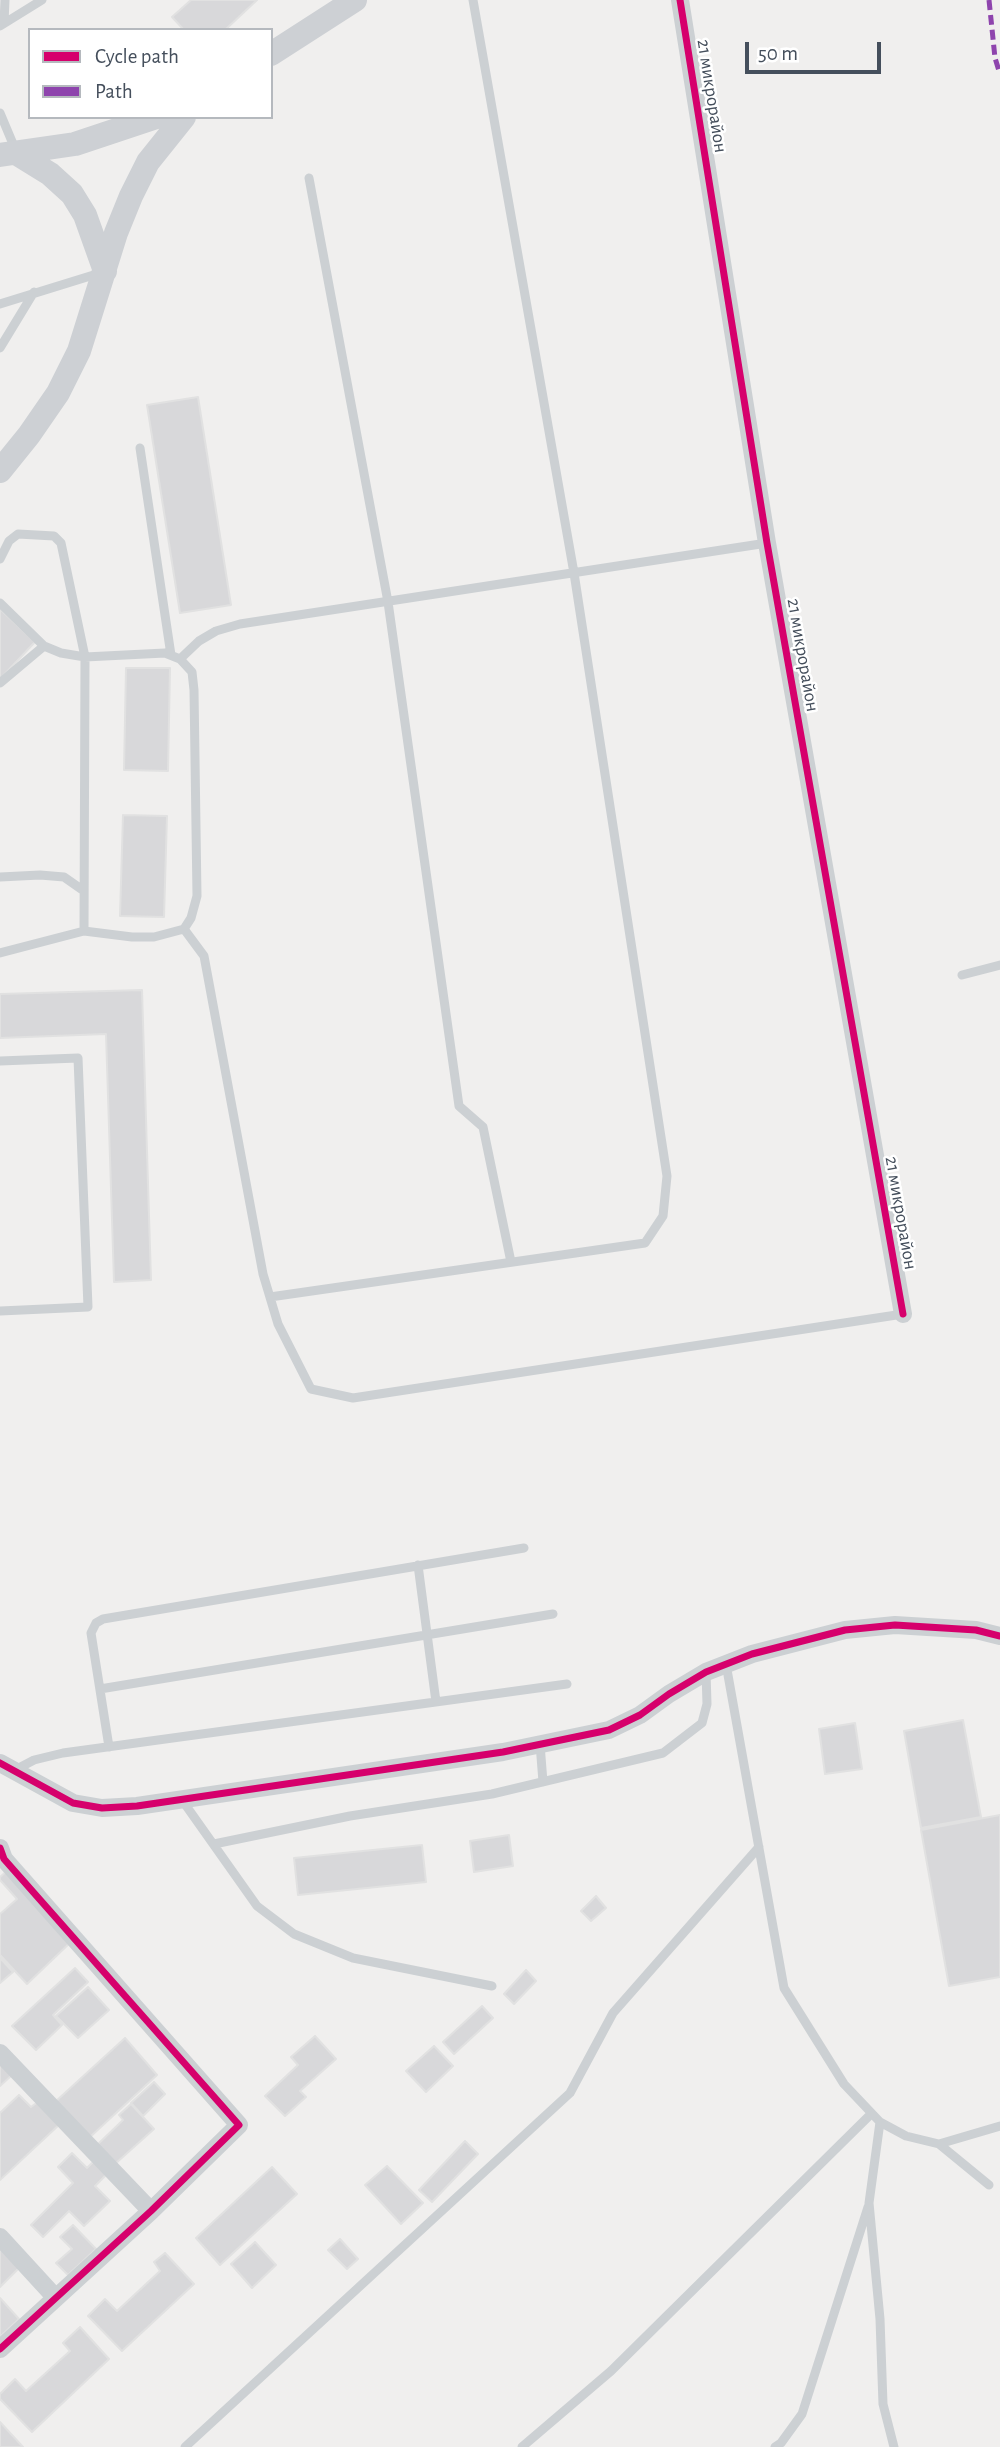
<!DOCTYPE html>
<html>
<head>
<meta charset="utf-8">
<style>
  body { margin:0 }
  #map { position:relative; width:1000px; height:2447px; overflow:hidden; background:#f0efee; font-family:"Alegreya Sans",sans-serif }
  canvas { display:block }
  .legend { position:absolute; left:28px; top:28px; width:245px; height:91px; box-sizing:border-box; background:#fff; border:2px solid #b5b9be; margin:0; padding:9px 12px; list-style:none; font-size:21px; color:#454f5c }
  .legend li { display:flex; align-items:center; gap:14px; height:35px }
  .legend b { width:35px; border:2px solid #b5b9be }
  .scale { position:absolute; left:745px; top:42px; width:136px; height:32px; box-sizing:border-box; border:4px solid #454f5c; border-top:0; padding-left:9px; font-size:21px; line-height:24px; white-space:nowrap; color:#454f5c; -webkit-text-stroke:5px #fff; paint-order:stroke }
</style>
</head>
<body>
<div id="map">
<canvas width="1000" height="2447"></canvas>
<ul class="legend">
<li><b style="height:9px;background:#d6006c"></b>Cycle path</li>
<li><b style="height:9px;background:#8e44ad"></b>Path</li>
</ul>
<div class="scale">50 m</div>
</div>
<script>
const g = document.querySelector('canvas').getContext('2d');
g.lineJoin = 'round';
function paint(path, color) { g.fillStyle = color; g.fill(path, 'evenodd'); }
const shape = rows => new Path2D(rows.map(r => 'M' + r).join(''));
function strokePath(path, color, width, dash) { g.strokeStyle = color; g.lineWidth = width; g.lineCap = dash ? 'butt' : 'round'; g.setLineDash(dash || []); g.stroke(path); }
function write(font, color, halo, rows, align = 'center') {
  g.font = font + ' "Alegreya Sans",sans-serif'; g.lineWidth = 5; g.setLineDash([]); g.textBaseline = 'middle'; g.strokeStyle = halo; g.fillStyle = color; for (const [text, x, y, turn = 0] of rows) {
    g.save(); g.translate(x, y); g.rotate((+turn || 0) * Math.PI / 180); g.textAlign = isNaN(turn) ? turn : align; if (halo) g.strokeText(text, 0, 0); g.fillText(text, 0, 0); g.restore();
  }
}
const building = shape([
  [191,0,257,0,225,30,184,30,172,17,191,0],
  [198,397,231,605,180,613,147,405,198,397],
  [0,609,35,642,0,679,0,609],
  [126,668,170,668,168,771,124,770,126,668],
  [123,815,167,816,164,917,120,916,123,815],
  [142,990,151,1280,114,1282,106,1034,0,1038,0,994,142,990],
  [963,1720,981,1817,921,1828,904,1731,963,1720],
  [855,1723,862,1769,825,1774,819,1729,855,1723],
  [1000,1815,1000,1977,949,1986,921,1830,1000,1815],
  [509,1835,513,1866,474,1872,470,1841,509,1835],
  [422,1845,426,1882,298,1895,294,1858,422,1845],
  [10,1868,73,1940,27,1984,0,1955,0,1914,17,1899,0,1880,0,1877,10,1868],
  [596,1896,606,1908,591,1921,581,1911,596,1896],
  [0,1958,13,1972,0,1983,0,1958],
  [75,1968,88,1982,53,2015,62,2025,36,2050,12,2026,75,1968],
  [526,1970,536,1981,514,2004,504,1994,526,1970],
  [88,1987,109,2010,78,2038,56,2016,88,1987],
  [482,2006,493,2018,454,2054,443,2042,482,2006],
  [315,2036,336,2059,300,2091,306,2097,285,2116,265,2096,298,2065,291,2057,315,2036],
  [125,2038,157,2075,89,2138,55,2102,125,2038],
  [434,2046,453,2066,426,2092,406,2071,434,2046],
  [0,2062,12,2075,0,2086,0,2062],
  [154,2082,165,2094,143,2116,131,2103,154,2082],
  [19,2095,31,2107,39,2101,60,2124,0,2180,0,2113,19,2095],
  [131,2104,154,2129,115,2164,97,2145,123,2120,119,2115,131,2104],
  [465,2141,478,2154,432,2202,419,2190,465,2141],
  [72,2153,87,2168,96,2159,109,2172,95,2186,110,2201,84,2226,69,2211,43,2237,31,2225,73,2183,58,2167,72,2153],
  [387,2166,423,2203,401,2224,365,2185,387,2166],
  [272,2167,297,2194,220,2265,196,2238,272,2167],
  [73,2225,96,2249,68,2275,56,2263,72,2249,60,2237,73,2225],
  [340,2239,358,2259,347,2269,328,2250,340,2239],
  [255,2242,276,2265,252,2288,231,2264,255,2242],
  [0,2248,19,2268,0,2287,0,2248],
  [165,2253,194,2284,122,2351,88,2316,105,2299,117,2311,160,2271,154,2262,165,2253],
  [0,2298,19,2319,0,2337,0,2298],
  [80,2327,109,2359,32,2432,0,2399,0,2394,15,2379,26,2391,70,2351,63,2343,80,2327],
  [0,2422,23,2447,0,2447,0,2422]
]);
const lane = shape([
  [4,23,5,0],
  [0,26,42,0],
  [0,113,16,151],
  [309,178,388,602,459,1106,483,1127,511,1262],
  [0,304,100,273],
  [0,348,34,292],
  [140,448,171,655],
  [0,559,9,541,18,534,54,536,61,543,85,657,84,931,0,953],
  [0,603,44,646,61,653,85,657,165,653,180,659,192,672,194,690,197,896,191,918,184,929,154,937,132,937,84,931],
  [180,659,199,641,216,631,240,624,767,543],
  [0,683,44,646],
  [0,877,40,875,64,877,84,891],
  [184,929,204,956,263,1274,278,1324,311,1389,353,1398,903,1314],
  [962,975,1000,965],
  [0,1061,78,1058,88,1307,0,1311],
  [270,1297,645,1243,663,1216,667,1176,574,573,473,0],
  [418,1565,436,1702],
  [726,1664,784,1988,844,2084,880,2122,906,2136,939,2144,1000,2126],
  [100,1689,553,1614],
  [540,1744,543,1782],
  [109,1747,91,1633,96,1623,103,1619,524,1548],
  [15,1770,34,1760,63,1753,567,1684],
  [182,1800,257,1906,294,1934,353,1958,492,1986],
  [214,1844,350,1816,492,1794,663,1753,702,1723,707,1704,706,1672],
  [880,2122,869,2203,880,2319,883,2404,894,2447],
  [939,2144,989,2185],
  [185,2447,570,2093,613,2013,759,1847],
  [522,2447,611,2371,871,2114],
  [775,2447,781,2443,802,2414,868,2207]
]);
const street = shape([
  [680,0,767,543,903,1314],
  [0,1763,73,1803,102,1808,137,1806,503,1752,609,1730,640,1715,669,1694,706,1672,752,1654,845,1630,895,1625,976,1630,1000,1636],
  [0,1848,4,1859,239,2125,151,2211,0,2349],
  [0,2053,151,2211],
  [0,2237,55,2297]
]);
const secondary = shape([
  [271,54,355,0],
  [16,153,50,174,72,194,85,215,105,271],
  [0,155,75,144,156,117],
  [0,471,29,435,58,393,79,351,116,233,131,196,148,162,184,117]
]);
const quiet = shape([
  [989,0,995,58,1000,74]
]);
const cycleway = shape([
  [680,0,767,543,903,1314],
  [0,1763,73,1803,102,1808,137,1806,503,1752,609,1730,640,1715,669,1694,706,1672,752,1654,845,1630,895,1625,976,1630,1000,1636],
  [0,1848,4,1859,239,2125,151,2211,0,2349]
]);
const streetNames = [
  ["21 микрорайон",712,96,81],
  ["21 микрорайон",803,655,80],
  ["21 микрорайон",901,1213,80]
];
paint(building, '#d8d8da');
strokePath(building, '#e1e1e1', 2);
strokePath(lane, '#ccd0d3', 9);
strokePath(street, '#ccd0d3', 18);
strokePath(secondary, '#cdd0d4', 24);
strokePath(quiet, '#8e44ad', 5, [10, 5]);
strokePath(cycleway, '#d6006c', 7);
write('19px', '#454f5c', '#fff', streetNames);
</script>
</body>
</html>
